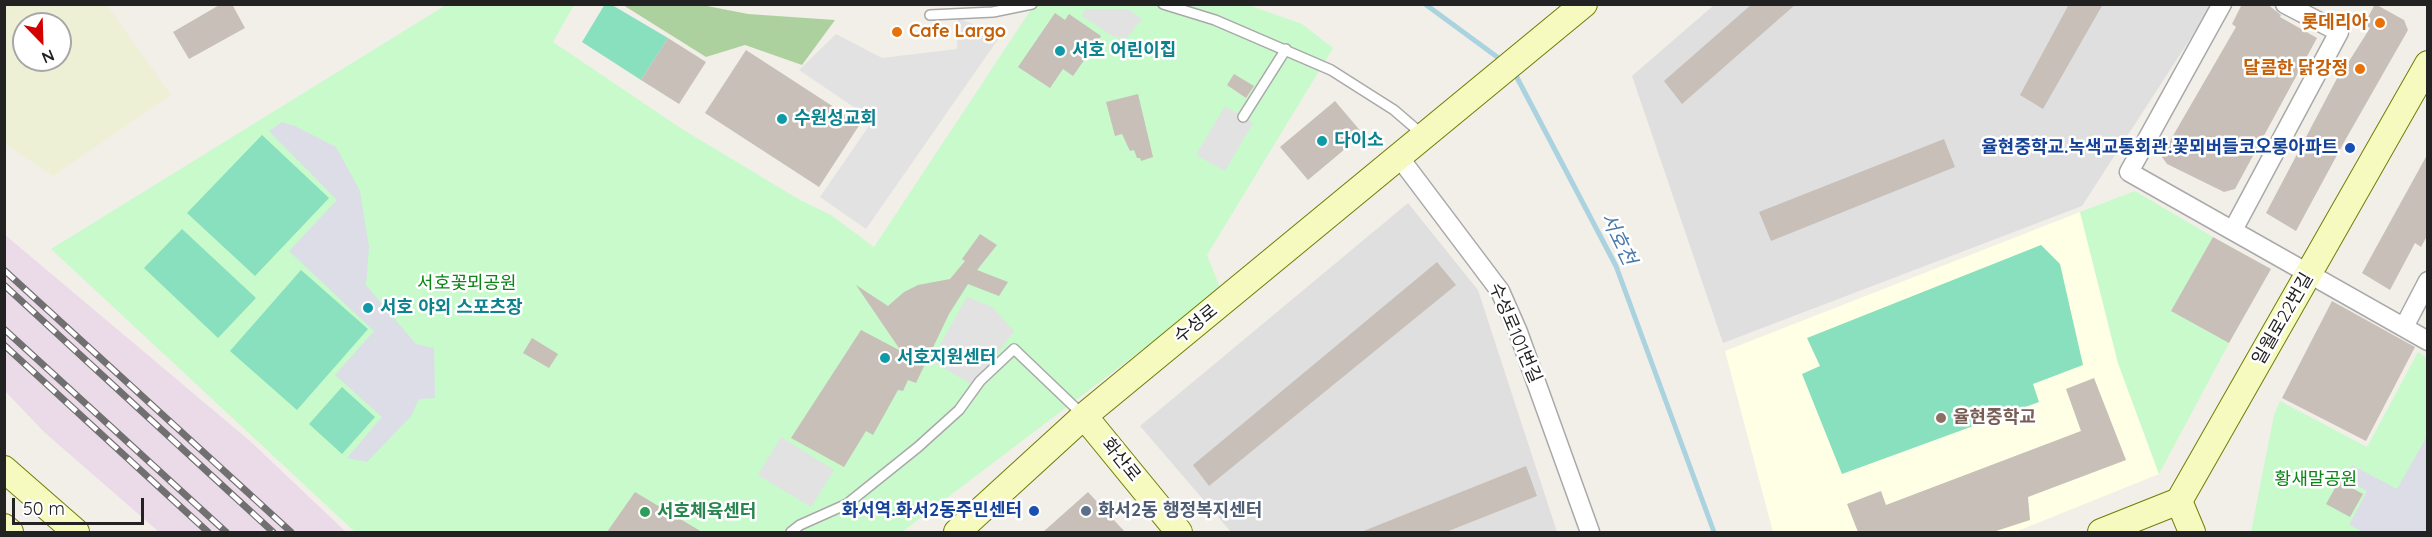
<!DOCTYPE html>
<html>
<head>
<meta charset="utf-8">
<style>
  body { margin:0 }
  #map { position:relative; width:2432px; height:537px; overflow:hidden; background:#f2efe9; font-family:Quicksand,sans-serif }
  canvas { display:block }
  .frame { position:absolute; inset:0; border:6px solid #222; pointer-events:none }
  .north { position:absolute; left:12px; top:12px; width:60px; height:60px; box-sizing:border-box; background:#fff; border:2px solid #a7a7a7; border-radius:50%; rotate:157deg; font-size:16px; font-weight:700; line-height:24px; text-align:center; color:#222 }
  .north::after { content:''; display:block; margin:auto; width:21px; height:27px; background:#d40000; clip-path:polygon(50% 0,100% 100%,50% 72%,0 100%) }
  .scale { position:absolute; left:12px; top:498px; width:132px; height:27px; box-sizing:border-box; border:3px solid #222; border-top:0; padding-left:8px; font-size:18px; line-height:21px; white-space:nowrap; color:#222; -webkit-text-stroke:4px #fff; paint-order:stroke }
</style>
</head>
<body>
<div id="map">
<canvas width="2432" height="537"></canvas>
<div class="frame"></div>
<div class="north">N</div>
<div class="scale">50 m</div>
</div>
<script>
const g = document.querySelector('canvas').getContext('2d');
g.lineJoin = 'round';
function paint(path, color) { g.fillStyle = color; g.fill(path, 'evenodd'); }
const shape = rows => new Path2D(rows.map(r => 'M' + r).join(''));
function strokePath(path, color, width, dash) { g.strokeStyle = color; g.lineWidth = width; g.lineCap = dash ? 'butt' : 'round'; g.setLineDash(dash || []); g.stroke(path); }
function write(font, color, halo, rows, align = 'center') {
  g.font = font + ' Quicksand,"Noto Sans KR",sans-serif'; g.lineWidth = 5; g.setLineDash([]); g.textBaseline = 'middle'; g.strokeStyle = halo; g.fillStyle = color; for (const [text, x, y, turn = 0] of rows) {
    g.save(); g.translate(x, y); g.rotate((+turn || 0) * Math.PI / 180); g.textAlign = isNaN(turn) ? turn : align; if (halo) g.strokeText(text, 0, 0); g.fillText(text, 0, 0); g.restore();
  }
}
const residential = shape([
  [1714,5,2212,5,2082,206,1723,343,1632,76],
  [1408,203,1478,290,1557,532,1231,532,1140,426]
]);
const industrial = shape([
  [4,234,250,441,346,532,159,532,44,432,5,391]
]);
const education = shape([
  [2080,212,2118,363,2159,474,2015,532,1773,532,1725,351]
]);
const farmland = shape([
  [4,5,107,5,171,95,53,176,5,144],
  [24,24,60,24,60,60,24,60]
]);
const forest = shape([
  [623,5,702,5,748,14,835,20,802,65,745,45,706,57]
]);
const park = shape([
  [446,5,574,5,553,42,682,129,800,200,831,215,874,247,1034,5,1248,5,1302,24,1333,48,1207,255,1221,290,902,532,355,532,51,249],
  [2135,191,2213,237,2172,311,2229,343,2159,474,2118,363,2080,212],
  [2418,352,2427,358,2427,532,2251,532,2274,415,2280,401,2367,447]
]);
const pitch = shape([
  [605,4,612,5,668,38,641,80,582,42],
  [262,135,329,198,255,276,187,213],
  [182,229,256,298,218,338,144,268],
  [2041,245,2060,264,2083,365,2033,384,2039,402,1842,474,1802,374,1820,366,1807,338],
  [301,270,368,329,297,410,230,351],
  [342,387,375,417,342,454,309,424]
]);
const parking = shape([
  [1085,9,1128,9,1142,19,1125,40,1111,35,1082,16],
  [958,18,1001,35,866,229,820,197,873,120,799,70,836,34,882,58,957,49],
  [1225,106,1253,123,1225,171,1196,155],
  [967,297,992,307,1014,331,973,385,931,361],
  [781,437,834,470,811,507,758,475]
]);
const plaza = shape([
  [282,122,295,126,336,147,360,191,369,247,366,285,416,344,434,348,435,398,419,399,411,416,367,462,347,458,382,417,335,375,374,331,289,251,337,200,269,131],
  [2427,436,2427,531,2363,532,2349,525,2367,491,2345,479,2352,465,2397,489]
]);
const stream = shape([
  [1425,4,1504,62],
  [1513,70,1616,266,1714,532]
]);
const building = shape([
  [221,4,232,4,245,28,189,59,173,32],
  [1752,4,1796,4,1682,104,1664,81],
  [2069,4,2103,4,2043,109,2020,95],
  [2242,4,2267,4,2281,15,2280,17,2317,38,2235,189,2224,192,2167,164,2162,157,2163,153,2236,27,2232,24],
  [2375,4,2404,20,2408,30,2343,144,2296,231,2266,213,2344,65,2346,66,2370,28,2364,25],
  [1055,13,1065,20,1069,14,1101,36,1073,76,1063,69,1050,88,1018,67],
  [668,38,706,62,679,104,641,80],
  [746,50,860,124,819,187,705,113],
  [1234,74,1254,86,1246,98,1227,85],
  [1138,94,1153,157,1141,161,1140,158,1137,158,1134,150,1130,151,1122,134,1115,136,1106,102],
  [1335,101,1363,134,1308,180,1280,147],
  [1944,139,1955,167,1771,241,1759,212],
  [2427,155,2427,236,2421,247,2415,243,2390,290,2362,273],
  [980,234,997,245,977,270,1008,282,999,296,968,284,949,314,916,383,908,380,903,391,898,390,873,435,866,431,844,467,791,438,861,330,901,351,856,285,888,306,904,292,918,285,950,279,965,261,962,259],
  [2213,237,2271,269,2229,343,2171,311],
  [1437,262,1456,285,1209,486,1193,465],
  [2332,301,2415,347,2366,441,2282,398],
  [532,338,558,354,549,368,523,353],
  [2094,378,2126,460,2028,497,2030,520,1993,532,1858,532,1847,504,1881,491,1886,505,2081,431,2066,389],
  [1526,466,1537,496,1446,532,1361,532],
  [2339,481,2363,494,2350,517,2326,504],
  [635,492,702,532,607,532],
  [1088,492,1125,532,1043,532]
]);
const lane = shape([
  [1163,4,1215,20,1331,70,1394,110,1423,135],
  [930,15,993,12,1032,4],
  [1243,117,1286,49],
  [791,532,800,525,847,504,918,447,959,410,980,381,1014,349,1083,415]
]);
const street = shape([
  [2222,4,2129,172,2428,341],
  [1399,157,1500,291,1518,332,1590,532],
  [2233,230,2339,32,2285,4],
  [2404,327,2428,281]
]);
const secondary = shape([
  [1084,416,1179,532],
  [4,469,76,532],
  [2179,501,2192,532],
  [4,527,10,532],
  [957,532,1084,416,1584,4],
  [2101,532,2179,501,2428,64]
]);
const rail = shape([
  [4,270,291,532],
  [4,285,273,532],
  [4,329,226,532],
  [4,345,208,532]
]);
const markers = [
  [2380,23,6,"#e8710a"],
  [897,32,6,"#e8710a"],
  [1060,51,6,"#0f9aa8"],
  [2360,69,6,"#e8710a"],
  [782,119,6,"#0f9aa8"],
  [1322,141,6,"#0f9aa8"],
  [2350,148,6,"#1a4fb4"],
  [368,308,6,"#0f9aa8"],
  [885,358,6,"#0f9aa8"],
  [1941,418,6,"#8d6e63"],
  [1034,511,6,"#1a4fb4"],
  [1086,511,6,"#5c6f8a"],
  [645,512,6,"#2e9e5b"]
];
const foodNames = [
  ["롯데리아",2368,23],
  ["Cafe Largo",909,32,"left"],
  ["달콤한 닭강정",2348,69]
];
const cultureNames = [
  ["서호 어린이집",1072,51],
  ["수원성교회",794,119],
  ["다이소",1334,141],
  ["서호 야외 스포츠장",380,308],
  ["서호지원센터",897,358]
];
const transitNames = [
  ["율현중학교.녹색교통회관.꽃뫼버들코오롱아파트",2338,148],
  ["화서역.화서2동주민센터",1022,511]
];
const parkNames = [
  ["서호꽃뫼공원",467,284],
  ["황새말공원",2316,480]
];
const streetNames = [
  ["일월로22번길",2283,319,-60],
  ["수성로",1196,324,-39],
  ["수성로101번길",1515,333,67],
  ["화산로",1121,460,51]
];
const educationNames = [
  ["율현중학교",1953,418]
];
const serviceNames = [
  ["화서2동 행정복지센터",1098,511]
];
const leisureNames = [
  ["서호체육센터",657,512]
];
const waterNames = [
  ["서호천",1618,239,64]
];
paint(residential, '#e0dfdf');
paint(industrial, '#ebdbe8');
paint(education, '#ffffe5');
paint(farmland, '#eef0d5');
paint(forest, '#add19e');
paint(park, '#c8facc');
paint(pitch, '#88e0be');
paint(parking, '#e2e2e2');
paint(plaza, '#dddde8');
strokePath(stream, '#aad3df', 5);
paint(building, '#c7bfb8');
strokePath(lane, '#a9a9a9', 12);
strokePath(street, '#a9a9a9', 21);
strokePath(secondary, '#707d05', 28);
strokePath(lane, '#fff', 9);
strokePath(street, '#fff', 18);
strokePath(secondary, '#f7fabf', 26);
strokePath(rail, '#707070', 7);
strokePath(rail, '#fff', 4.5, [14]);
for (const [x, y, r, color] of markers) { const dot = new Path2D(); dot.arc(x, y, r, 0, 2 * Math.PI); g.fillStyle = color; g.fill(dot); strokePath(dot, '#fff', 2); }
write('bold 18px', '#c56008', '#fff', foodNames, 'right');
write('bold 18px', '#0d838f', '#fff', cultureNames, 'left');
write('bold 18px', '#164399', '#fff', transitNames, 'right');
write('18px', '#0c8416', '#fff', parkNames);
write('18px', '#222', '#fff', streetNames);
write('bold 18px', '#785e54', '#fff', educationNames, 'left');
write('bold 18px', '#4e5e75', '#fff', serviceNames, 'left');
write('bold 18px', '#27864d', '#fff', leisureNames, 'left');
write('italic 20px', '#4a7aab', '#fff', waterNames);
</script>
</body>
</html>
